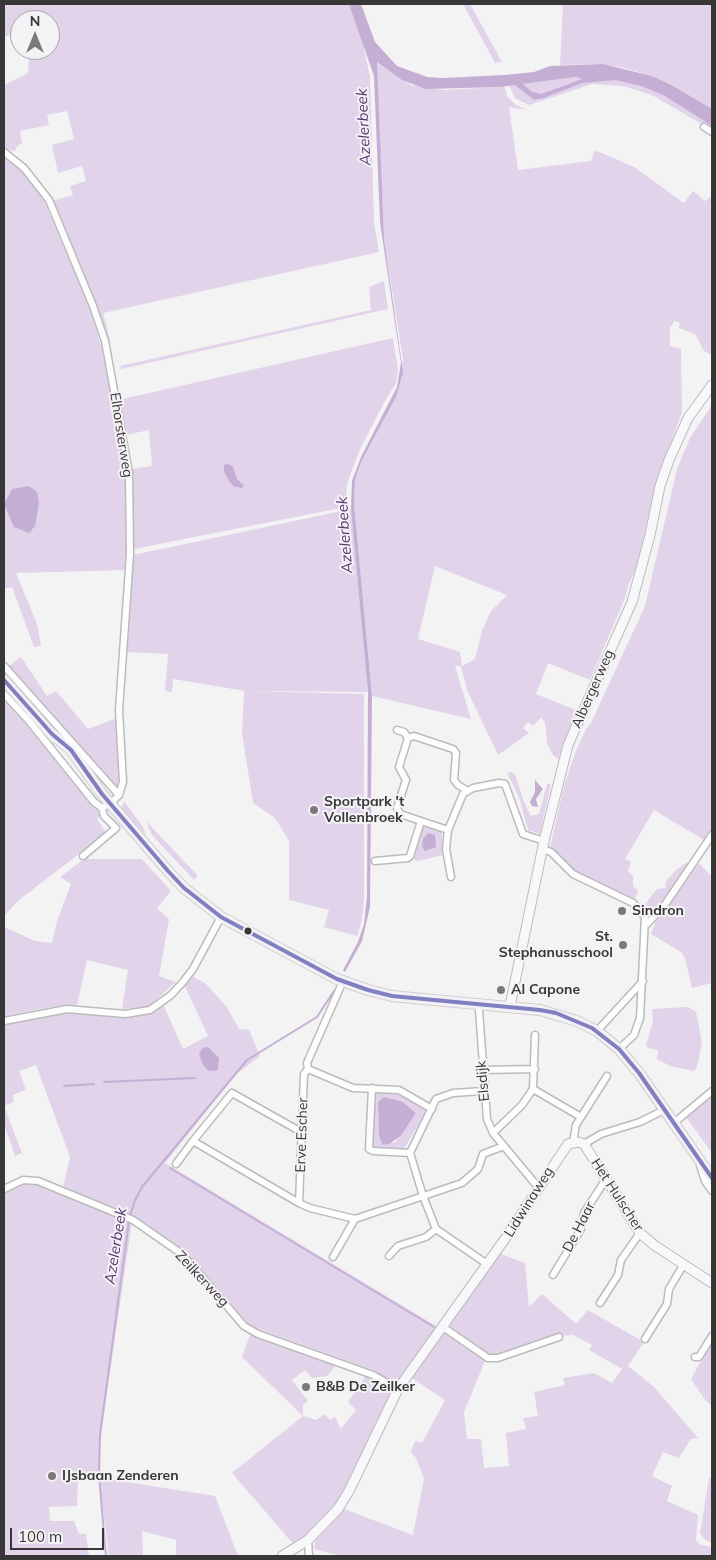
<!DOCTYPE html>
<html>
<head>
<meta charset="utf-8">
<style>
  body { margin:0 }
  #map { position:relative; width:716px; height:1560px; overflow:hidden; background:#f4f3f4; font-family:Mulish,sans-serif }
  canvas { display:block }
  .frame { position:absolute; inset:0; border:5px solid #373738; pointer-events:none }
  .north { position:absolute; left:10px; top:10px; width:50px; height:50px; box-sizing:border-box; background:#f4f2f5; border:1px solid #a8a7a9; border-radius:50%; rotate:0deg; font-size:14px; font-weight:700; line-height:20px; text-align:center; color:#373738 }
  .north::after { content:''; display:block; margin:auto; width:18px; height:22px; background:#79797a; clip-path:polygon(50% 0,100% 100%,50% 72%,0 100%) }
  .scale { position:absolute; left:10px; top:1528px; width:94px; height:22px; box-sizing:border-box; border:2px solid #373738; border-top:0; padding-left:6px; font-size:15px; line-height:18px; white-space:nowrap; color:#373738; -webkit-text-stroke:4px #f4f2f5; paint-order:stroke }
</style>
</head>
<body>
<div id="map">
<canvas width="716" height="1560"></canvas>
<div class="frame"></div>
<div class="north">N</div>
<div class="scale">100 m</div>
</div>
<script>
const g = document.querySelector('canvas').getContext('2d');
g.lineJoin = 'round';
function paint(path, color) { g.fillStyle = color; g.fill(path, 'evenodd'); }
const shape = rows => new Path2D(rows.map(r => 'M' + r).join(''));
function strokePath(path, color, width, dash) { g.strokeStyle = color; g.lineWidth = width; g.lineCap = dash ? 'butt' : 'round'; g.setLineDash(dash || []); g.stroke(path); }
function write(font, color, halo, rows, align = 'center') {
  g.font = font + ' Mulish,sans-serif'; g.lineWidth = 4; g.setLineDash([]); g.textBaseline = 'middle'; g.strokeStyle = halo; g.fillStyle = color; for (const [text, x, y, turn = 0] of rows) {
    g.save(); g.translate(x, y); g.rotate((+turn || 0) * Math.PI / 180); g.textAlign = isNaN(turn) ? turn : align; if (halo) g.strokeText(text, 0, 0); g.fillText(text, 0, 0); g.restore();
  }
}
const green = shape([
  [4,4,349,4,360,30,370,77,374,223,379,252,103,313,110,339,106,339,90,292,51,201,73,195,70,186,86,181,82,166,58,173,52,145,74,139,67,111,47,115,49,125,20,131,22,144,18,145,15,151,4,149,4,85,28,73,29,53,22,50,50,50,50,20,20,20,20,49,14,33,4,37],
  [463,4,470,4,502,62,495,63],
  [563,4,712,4,712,109,652,76,621,67,597,64,560,65],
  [376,62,411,85,444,90,500,87,504,85,507,96,516,105,527,110,509,107,518,170,591,161,594,152,597,151,634,167,684,203,693,191,705,201,712,196,712,355,704,351,695,334,679,328,680,323,674,321,672,326,670,326,670,346,681,349,682,412,660,473,641,560,628,585,626,596,590,680,548,663,536,694,576,710,558,759,553,755,547,743,545,722,541,718,533,726,528,722,523,728,529,733,498,755,467,690,461,666,455,666,471,719,372,696,354,504,355,480,361,462,396,397,403,359,384,238],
  [435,566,507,595,491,611,482,631,475,659,462,666,460,652,418,639],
  [576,77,582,79,541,94,531,91,523,84],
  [598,80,615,80,641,86,663,95,712,126,712,130,652,95,623,86,592,84,529,105,515,98,509,85,515,85,534,100,538,100,583,83],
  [4,155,22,169,42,196,90,309,101,346,117,418,128,505,126,570,16,573,37,624,41,646,34,647,12,587,4,589],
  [384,281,388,309,121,369,120,366,371,310,369,287],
  [393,338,398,370,396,383,385,401,360,449,347,484,346,507,134,549,131,469,152,466,149,430,126,435,118,400],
  [233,466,237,479,244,485,239,488,234,487,224,472],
  [712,405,712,829,706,841,654,810,625,859,631,862,628,871,633,876,633,886,638,891,635,899,580,875,550,847,565,782,576,751,586,729,591,723,645,606,677,469,690,438],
  [351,509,370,692,245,691,173,679,172,692,165,691,168,654,125,652,133,555],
  [21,657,47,696,56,691,88,729,117,718,120,790,9,666],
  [244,691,364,694,364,901,362,920,357,936,324,927,329,910,289,900,289,841,275,818,253,803,242,733],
  [4,700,66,769,102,813,97,819,105,831,105,834,19,900,4,916],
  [512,772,515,775,524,802,531,816,539,814,547,784,551,784,540,834,528,830,519,797,507,773],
  [124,801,143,827,146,835,121,810],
  [146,821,198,876,194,880,152,835],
  [426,825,442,832,443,855,418,861,411,858,422,828],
  [694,858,669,892,650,917,644,906,657,889,666,888,666,881,677,869],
  [84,859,142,859,171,891,157,908,169,919,159,976,176,982,148,1007,122,1009,128,970,87,960,77,1005,50,1007,4,1016,4,927,35,941,52,943,57,921,71,884,60,877],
  [699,863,712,877,712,983,692,988,685,958,681,952,651,934,655,923],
  [190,975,205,983,226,1006,239,1029,249,1030,260,1056,234,1076,165,1163,438,1327,398,1385,373,1370,250,1326,195,1261,147,1224,116,1208,63,1187,70,1157,36,1065,19,1071,26,1090,13,1095,14,1102,4,1106,22,1153,15,1156,4,1124,4,1023,70,1011,143,1014,163,1004,183,1049,208,1036,184,984],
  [688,1007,696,1012,702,1043,697,1067,694,1071,670,1066,657,1059,658,1050,648,1048,646,1045,653,1021,652,1009],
  [379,1092,395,1093,424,1106,425,1111,424,1116,403,1150,373,1148,374,1098],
  [378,1102,403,1102,416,1113,401,1136,394,1143,379,1136],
  [712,1097,712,1153,686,1117,697,1105],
  [29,1181,132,1222,99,1447,99,1475,114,1480,215,1496,238,1556,176,1556,176,1540,142,1531,143,1556,109,1556,99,1476,90,1475,87,1476,87,1479,78,1480,77,1506,49,1507,50,1521,74,1521,79,1534,86,1534,89,1556,4,1556,4,1192,14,1185],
  [498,1253,525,1263,529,1307,542,1294,576,1324,588,1310,644,1342,628,1366,654,1387,698,1438,691,1439,679,1458,663,1452,652,1476,672,1486,667,1501,698,1515,696,1540,701,1545,712,1547,712,1556,341,1556,314,1549,316,1538,344,1509,413,1535,424,1479,416,1458,411,1452,415,1441,422,1443,445,1400,412,1378,444,1331,485,1361,464,1412,467,1439,481,1439,484,1468,509,1466,506,1433,526,1429,523,1418,538,1416,534,1392,565,1385,563,1378,594,1373,612,1383,622,1369,589,1350,592,1345,573,1335,546,1337,493,1357,448,1325],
  [250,1335,336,1365,327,1376,312,1378,305,1370,292,1380,308,1401,303,1405,303,1416,316,1420,325,1414,330,1420,335,1417,341,1429,356,1410,348,1402,366,1376,394,1391,343,1493,329,1516,295,1546,232,1473,303,1416,242,1357],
  [712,1341,712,1406,706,1401,691,1379],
  [709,1478,712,1480,712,1543,704,1539,700,1533]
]);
const water = shape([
  [349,4,361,4,375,42,397,66,427,77,442,78,504,75,534,72,550,66,603,64,652,76,673,86,712,109,712,126,663,95,641,86,615,80,583,83,541,99,534,100,515,85,500,87,426,89,402,80,377,62,384,238,403,372,396,397,361,462,355,480,354,504,372,696,370,907,362,941,345,972,343,970,358,942,364,924,367,896,368,690,351,509,352,481,361,457,397,387,401,363,380,222,374,76],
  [576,77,582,79,541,94,531,91,523,84],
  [227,464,233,466,237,479,244,485,242,488,234,487,229,481,224,472,224,465],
  [29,486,37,492,39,503,35,526,29,533,14,527,4,504,12,489],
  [535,780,543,789,536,799,538,807,532,806,530,802,535,792],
  [428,833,435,835,436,847,425,851,422,846,423,839],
  [208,1047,219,1058,218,1070,209,1071,203,1065,199,1053,203,1048],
  [384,1097,403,1102,416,1113,401,1136,389,1144,383,1145,379,1136,378,1102]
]);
const stream = shape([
  [104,1082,195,1078],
  [64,1086,94,1084],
  [170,1168,434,1327],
  [130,1216,135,1200,142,1187,247,1060,317,1017,334,991],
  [106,1556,99,1475,100,1435,129,1221]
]);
const street = shape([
  [704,127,712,132],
  [4,152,24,168,49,200,93,306,105,341,129,473,130,554,119,710,123,782,119,795,111,803,102,808],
  [4,666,119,795],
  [4,694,29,721,94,802,102,808],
  [397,730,404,732,408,738],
  [448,830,400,814,397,808,406,780,399,767,408,738,414,736,453,749,456,753,454,780,458,785,468,791],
  [542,849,551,852,573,874,633,903,645,917,640,1018,634,1035,619,1049],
  [83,856,116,828,104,816,102,808],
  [375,861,408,858,410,856,421,821],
  [451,877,446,849,448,830,463,794,473,788,499,783,505,784,523,834,544,841],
  [647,924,664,906,712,835],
  [479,1010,487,1119,493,1133,538,1187],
  [4,1021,67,1009,125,1014,150,1010,171,995,183,982,193,969,221,917],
  [597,1031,643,981],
  [308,1069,307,1063,343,981],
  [482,1070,535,1069],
  [372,1088,369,1149,373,1151,410,1153],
  [533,1089,581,1117],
  [484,1091,453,1093,436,1099,410,1153,423,1196,436,1229,487,1264],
  [432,1109,399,1090,353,1088,308,1069,304,1074,299,1203,310,1208,355,1219,462,1183,478,1169,483,1154,504,1146],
  [675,1122,712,1091],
  [493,1133,522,1105,533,1089,535,1035],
  [573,1142,576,1125,607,1076],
  [584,1144,601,1134,640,1122,666,1109],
  [176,1164,193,1141],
  [700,1165,705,1181,712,1191],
  [4,1189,23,1180,38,1181,133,1220,179,1252,192,1265,244,1326,258,1334,373,1375,398,1389],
  [299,1203,193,1141,232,1093,303,1133],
  [389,1256,398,1246,426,1237,436,1229],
  [333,1257,355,1219],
  [553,1275,581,1229,584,1213,606,1179],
  [600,1303,618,1275,621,1260,640,1233],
  [443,1327,488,1358,498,1358,559,1337],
  [645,1339,667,1304,669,1289,684,1264],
  [695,1357,699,1357,712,1336],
  [308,1540,309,1556]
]);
const secondary = shape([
  [510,1006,544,841,568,745,632,602,650,535,660,486,669,460,688,418,712,385],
  [282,1556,308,1540,338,1509,349,1491,398,1389,507,1236,568,1144,578,1142,584,1144,640,1233,654,1245,712,1283]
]);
const primary = shape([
  [4,680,55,738],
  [52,734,71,750,102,794,168,871,184,888,221,917,337,979,368,990,392,996,540,1010,577,1021,597,1031,619,1049,639,1073,712,1178]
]);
const bus1 = shape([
  [4,680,52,734,71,750,102,794,168,871,184,888,221,917,337,979,368,990,392,996,540,1010,556,1013,592,1028,619,1049,639,1073,712,1178]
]);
const markers = [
  [314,810,5,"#79797a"],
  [622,911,5,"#79797a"],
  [248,931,4.5,"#373738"],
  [623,945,5,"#79797a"],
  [501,990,5,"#79797a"],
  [306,1387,5,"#79797a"],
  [52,1476,5,"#79797a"]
];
const streetNames = [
  ["Elhorsterweg",121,435,81],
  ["Albergerweg",593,689,-66],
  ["Elsdijk",483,1081,-95],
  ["Erve Escher",302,1135,-88],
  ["Het Hulscher",617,1195,57],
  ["Lidwinaweg",529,1202,-58],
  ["De Haar",579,1227,-63],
  ["Zeilkerweg",202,1279,47]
];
const poiNames = [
  ["Sportpark 't",324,802],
  ["Vollenbroek",324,818],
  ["Sindron",632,911],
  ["St.",613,937,"right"],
  ["Stephanusschool",613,953,"right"],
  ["Al Capone",511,990],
  ["B&B De Zeilker",316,1387],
  ["IJsbaan Zenderen",62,1476]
];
const waterNames = [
  ["Azelerbeek",364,127,-93],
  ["Azelerbeek",345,535,-94],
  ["Azelerbeek",116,1246,-81]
];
paint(green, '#e1d3ea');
paint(water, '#c5aed3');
strokePath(stream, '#c5aed3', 2);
strokePath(street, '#bcbbbc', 9);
strokePath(secondary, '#bcbbbc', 11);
strokePath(primary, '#cfcfcf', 12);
strokePath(street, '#fdfdfd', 6);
strokePath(secondary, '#f8f7f9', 9);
strokePath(primary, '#f4f1f6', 10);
strokePath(bus1, '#8080c0', 4);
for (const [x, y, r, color] of markers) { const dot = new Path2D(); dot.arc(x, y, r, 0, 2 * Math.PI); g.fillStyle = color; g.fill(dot); strokePath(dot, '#f4f2f5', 2); }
write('14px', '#373738', '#f4f2f5', streetNames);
write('bold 14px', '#373738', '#f4f2f5', poiNames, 'left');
write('italic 15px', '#5c3373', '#f4f2f5', waterNames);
</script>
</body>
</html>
